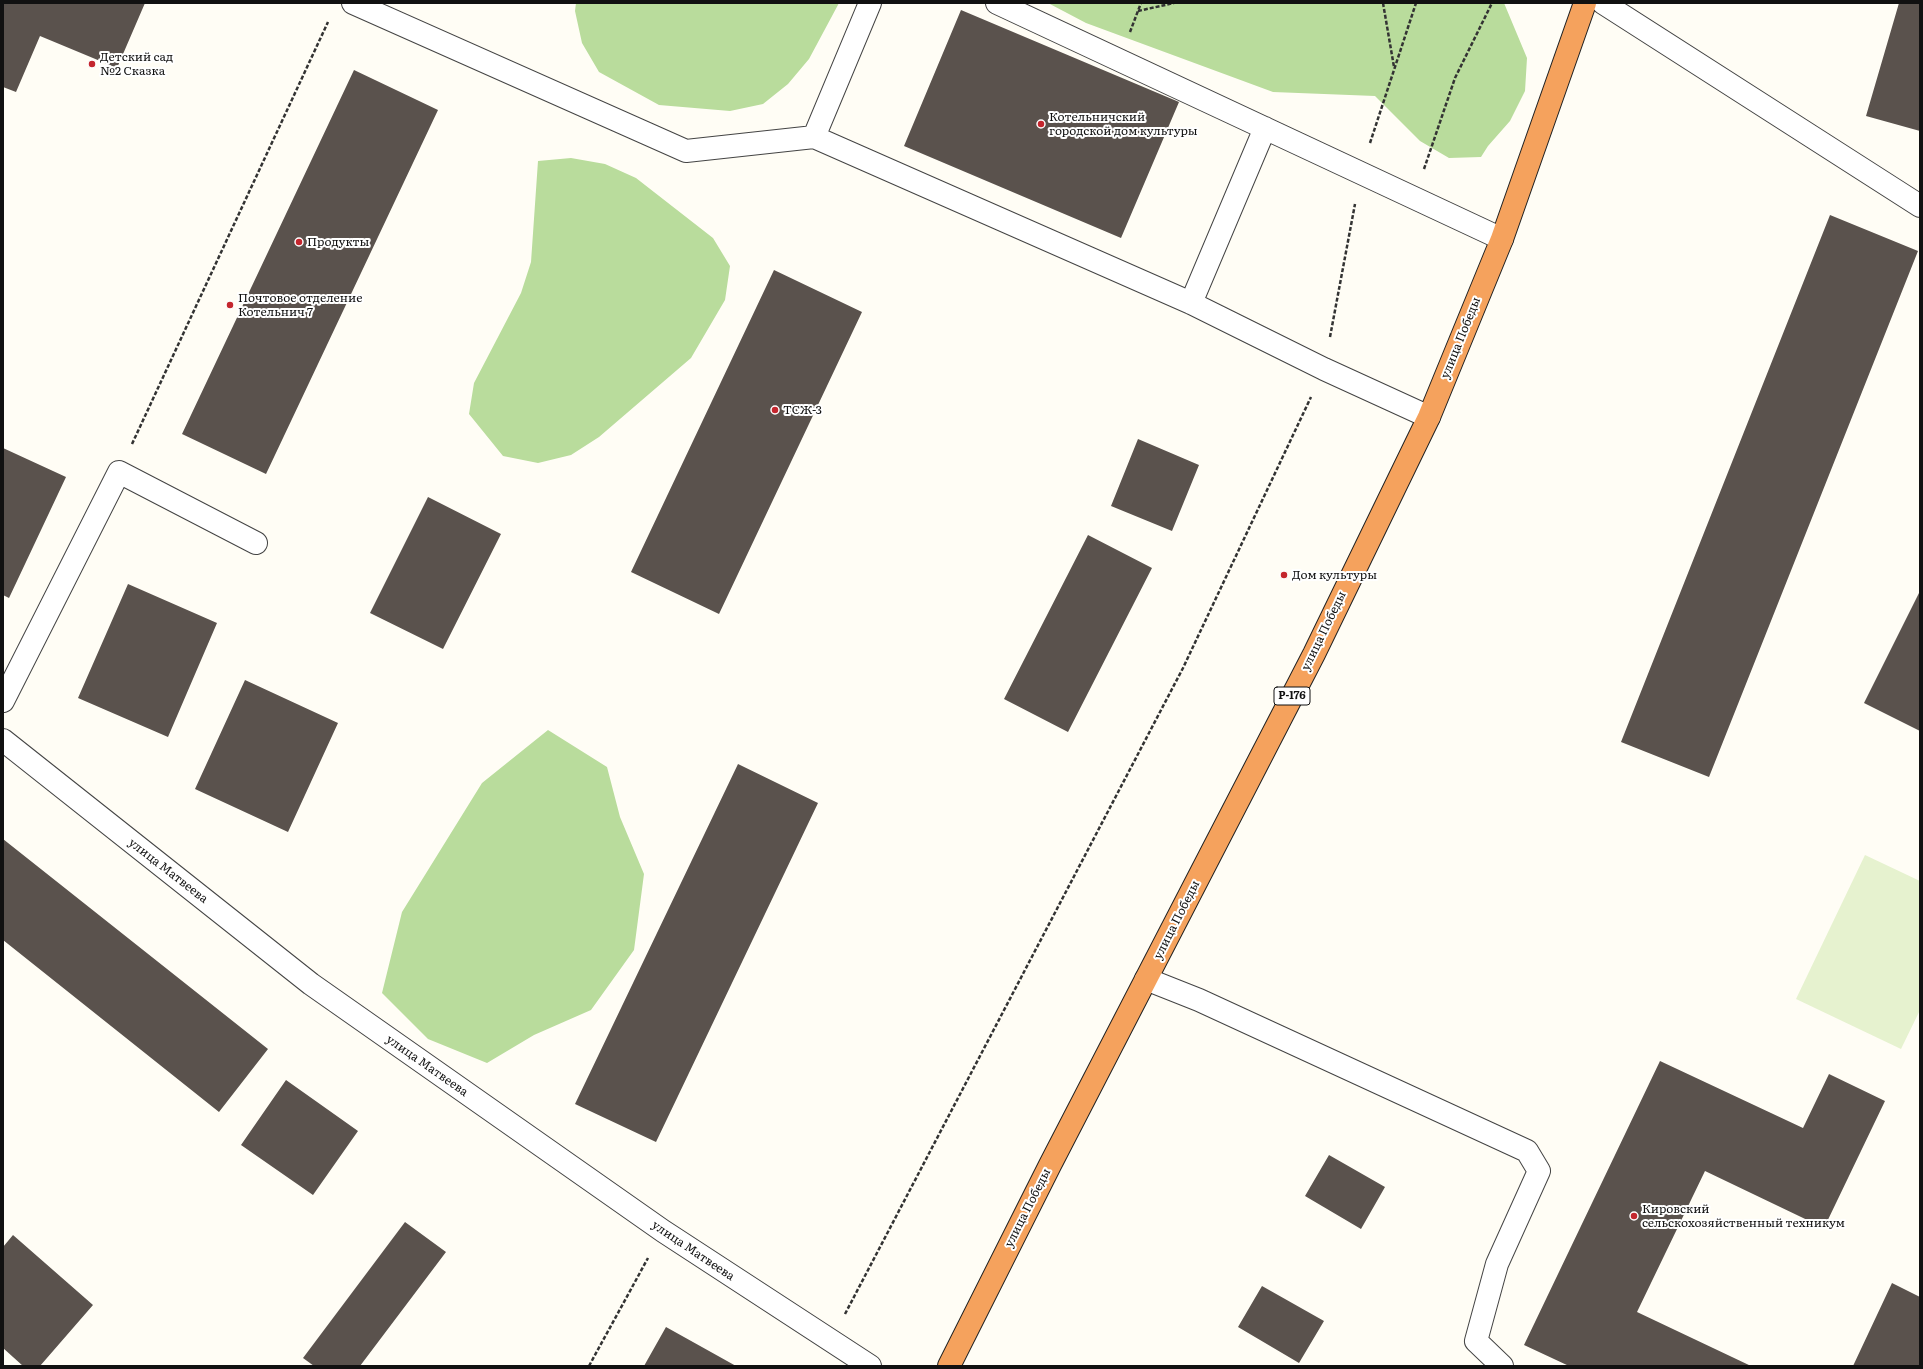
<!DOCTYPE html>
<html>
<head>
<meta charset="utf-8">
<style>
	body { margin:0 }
	#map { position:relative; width:1923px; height:1369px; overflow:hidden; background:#fffdf5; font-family:Literata,serif }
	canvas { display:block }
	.frame { position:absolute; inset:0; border:4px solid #111; pointer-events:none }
</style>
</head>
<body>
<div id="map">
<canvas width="1923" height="1369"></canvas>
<div class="frame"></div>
</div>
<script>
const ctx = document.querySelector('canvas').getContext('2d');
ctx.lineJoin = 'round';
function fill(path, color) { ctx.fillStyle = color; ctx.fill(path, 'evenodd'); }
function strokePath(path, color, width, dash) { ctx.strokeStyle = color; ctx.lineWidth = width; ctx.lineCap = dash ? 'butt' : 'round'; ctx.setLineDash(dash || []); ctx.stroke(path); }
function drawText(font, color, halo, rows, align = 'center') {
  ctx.font = font + ' Literata,serif'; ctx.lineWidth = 4; ctx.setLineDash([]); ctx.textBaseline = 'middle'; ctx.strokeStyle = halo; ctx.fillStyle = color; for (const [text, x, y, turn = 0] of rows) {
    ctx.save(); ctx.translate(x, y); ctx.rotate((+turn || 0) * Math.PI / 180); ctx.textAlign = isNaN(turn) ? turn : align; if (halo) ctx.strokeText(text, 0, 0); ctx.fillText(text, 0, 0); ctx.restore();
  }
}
fill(new Path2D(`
	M576,3h263l-30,56 -21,25 -25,20 -33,7 -71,-6 -60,-33 -17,-29 -7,-32z
	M1048,3h456l23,55 -2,33 -15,30 -22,25 -7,11 -32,1 -29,-17 -45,-45 -102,-4 -187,-69z
	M571,158l34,6 31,14 77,60 17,28 -5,34 -34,58 -92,79 -28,18 -33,8 -35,-7 -34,-42 5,-31 47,-90 10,-31 7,-101z
	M548,730l59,37 13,50 24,57 -10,76 -43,60 -57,25 -47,28 -59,-24 -46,-46 20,-81 80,-129z`), '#b9dc9c');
fill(new Path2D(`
	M1865,855l55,26v129l-19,39 -105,-50z`), '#e6f2cf');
fill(new Path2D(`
	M3,3h142l-28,65 -77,-32 -24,56 -13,-5z
	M1899,3h21v128l-54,-15z
	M961,10l218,92 -58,136 -217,-92z
	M354,70l84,40 -172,364 -84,-40z
	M1830,215l88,36 -209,526 -88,-35z
	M774,270l88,42 -143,302 -88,-42z
	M1138,439l61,26 -27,66 -61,-25z
	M3,448l63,29 -57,121 -6,-3z
	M428,497l73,37 -58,115 -73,-36z
	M1088,535l64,33 -84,164 -64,-33z
	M128,584l89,39 -49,114 -90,-39z
	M1920,591v140l-56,-28z
	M245,680l93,43 -50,109 -93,-43z
	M738,764l80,39 -162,339 -81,-38z
	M3,839l265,210 -49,63 -216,-172z
	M1660,1061l143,67 26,-54 56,27 -61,127 -119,-57 -68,141 114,54h-182l-45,-21z
	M286,1080l72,51 -45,64 -72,-50z
	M1329,1155l56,32 -24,42 -56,-33z
	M405,1222l41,30 -86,114h-46l-11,-8z
	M13,1235l80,70 -53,61h-17l-20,-18v-101z
	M1892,1283l28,14v69h-67z
	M1262,1286l62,35 -25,42 -61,-36z
	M666,1327l70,39h-92z`), '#5a524d');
const minor = new Path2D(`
	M353,3l333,148 128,-14 377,166 133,66 105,48
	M997,3l505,236
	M1603,3l317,203
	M814,137l56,-134
	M1191,303l74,-175
	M3,701l116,-229 137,71
	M3,740l308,244 352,247 207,135
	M1146,979l53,21 328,151 12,20 -42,93 -21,77 26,25`);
const highway = new Path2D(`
	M949,1366l101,-201 264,-511 115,-237 73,-178 83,-236`);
strokePath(minor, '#444', 24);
strokePath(highway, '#222', 24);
strokePath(new Path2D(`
	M1383,3l11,64
	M1138,11l36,-8
	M1130,32l11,-29
	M1370,143l46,-140
	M1424,169l31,-91 37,-75
	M1330,337l25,-133
	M132,444l196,-422
	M845,1314l338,-646 128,-271
	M589,1366l59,-108`), '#333', 2.5, [4, 2]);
strokePath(minor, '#fff', 22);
strokePath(highway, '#f5a25d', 22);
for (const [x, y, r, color] of [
	[92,64,4,"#c4262e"],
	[1041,124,4,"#c4262e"],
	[299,242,4,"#c4262e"],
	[230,305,4,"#c4262e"],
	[775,410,4,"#c4262e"],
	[1284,575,4,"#c4262e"],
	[1634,1216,4,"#c4262e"]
]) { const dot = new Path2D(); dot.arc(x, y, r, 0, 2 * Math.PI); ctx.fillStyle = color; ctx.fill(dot); strokePath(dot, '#fff', 1.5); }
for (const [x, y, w] of [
	[1292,696,36]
]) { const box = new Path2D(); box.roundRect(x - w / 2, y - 9, w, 18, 3); ctx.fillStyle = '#fff'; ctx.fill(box); strokePath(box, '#111', 1); }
drawText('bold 11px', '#111', null, [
	["Р-176",1292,696]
]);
drawText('12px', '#111', '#fff', [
	["Детский сад",100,57],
	["№2 Сказка",100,71],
	["Котельничский",1049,117],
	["городской дом культуры",1049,131],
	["Продукты",307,242],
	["Почтовое отделение",238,298],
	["Котельнич 7",238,312],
	["ТСЖ-3",783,410],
	["Дом культуры",1292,575],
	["Кировский",1642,1209],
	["сельскохозяйственный техникум",1642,1223]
], 'left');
drawText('12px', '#111', '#fff', [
	["улица Победы",1461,338,-68],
	["улица Победы",1324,631,-64],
	["улица Матвеева",168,871,38],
	["улица Победы",1177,920,-63],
	["улица Матвеева",427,1066,35],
	["улица Победы",1028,1208,-63],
	["улица Матвеева",693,1251,34]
]);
</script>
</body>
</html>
